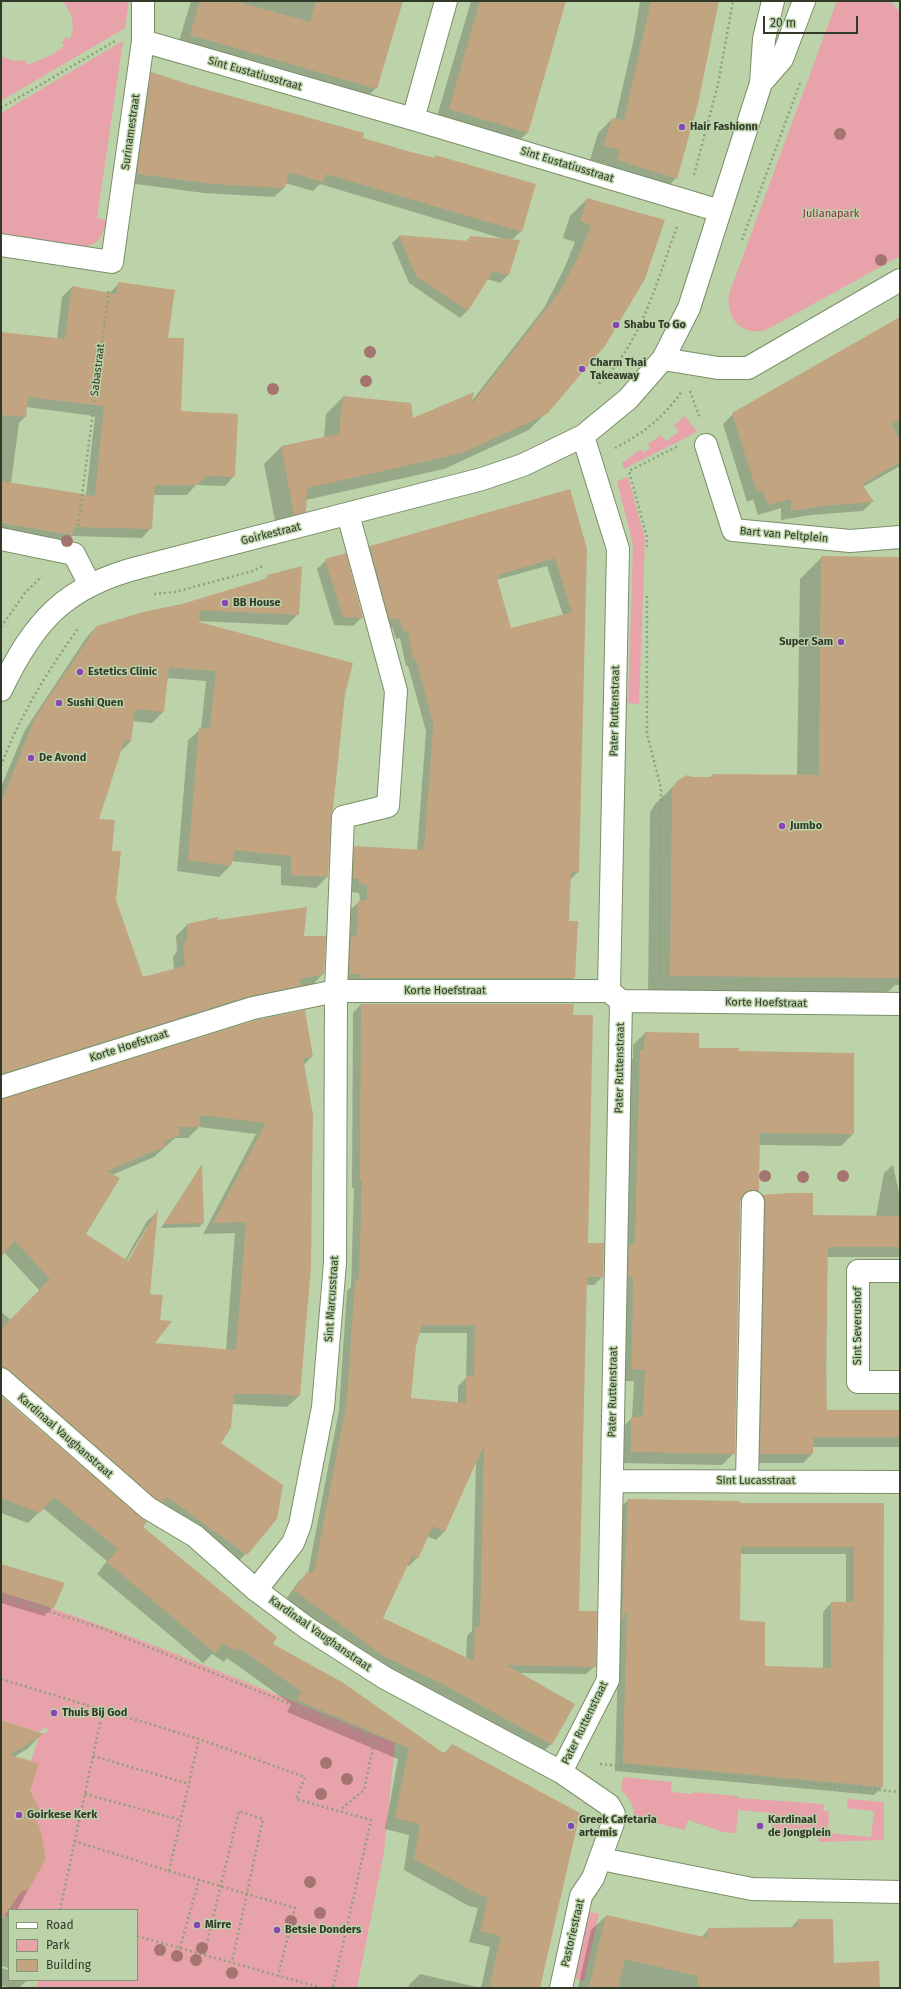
<!DOCTYPE html>
<html>
<head>
<meta charset="utf-8">
<style>
	body { margin:0 }
	#map { position:relative; width:901px; height:1989px; overflow:hidden; background:#bcd3aa; font-family:"Fira Sans",sans-serif }
	canvas { display:block }
	.frame { position:absolute; inset:0; border:2px solid #313a29; pointer-events:none }
	.legend { position:absolute; left:8px; top:1909px; width:130px; height:72px; box-sizing:border-box; background:#bcd3aa; border:1px solid #849676; margin:0; padding:5px 7px; list-style:none; font-size:12px; color:#313a29 }
	.legend li { display:flex; align-items:center; gap:8px; height:20px }
	.legend b { width:20px; border:1px solid #849676 }
	.scale { position:absolute; left:763px; top:16px; width:95px; height:18px; box-sizing:border-box; border:2px solid #313a29; border-top:0; padding-left:5px; font-size:12px; line-height:14px; white-space:nowrap; color:#313a29; -webkit-text-stroke:3px #bcd3aa; paint-order:stroke }
</style>
</head>
<body>
<div id="map">
<canvas width="901" height="1989"></canvas>
<div class="frame"></div>
<ul class="legend">
<li><b style="height:5px;background:#fff"></b>Road</li>
<li><b style="height:11px;background:#e8a2aa"></b>Park</li>
<li><b style="height:11px;background:#c3a480"></b>Building</li>
</ul>
<div class="scale">20 m</div>
</div>
<script>
const ctx = document.querySelector('canvas').getContext('2d');
ctx.lineJoin = 'round';
function fill(path, color) { ctx.fillStyle = color; ctx.fill(path, 'evenodd'); }
function strokePath(path, color, width, dash) { ctx.strokeStyle = color; ctx.lineWidth = width; ctx.lineCap = dash ? 'butt' : 'round'; ctx.setLineDash(dash || []); ctx.stroke(path); }
function drawText(font, color, halo, rows, align = 'center') {
  ctx.font = font + ' "Fira Sans",sans-serif'; ctx.lineWidth = 3; ctx.setLineDash([]); ctx.textBaseline = 'middle'; ctx.strokeStyle = halo; ctx.fillStyle = color; for (const [text, x, y, turn = 0] of rows) {
    ctx.save(); ctx.translate(x, y); ctx.rotate((+turn || 0) * Math.PI / 180); ctx.textAlign = isNaN(turn) ? turn : align; if (halo) ctx.strokeText(text, 0, 0); ctx.fillText(text, 0, 0); ctx.restore();
  }
}
fill(new Path2D(`
	M63,1h66l-4,27 -124,73v-44l15,4 10,-1 1,5 25,-10 12,-9 -2,-3 4,-6 4,2c6,-15 2,-25 -7,-38z
	M837,1h53l10,11v244l-134,74c-25,6 -40,-11 -37,-36z
	M123,41l-26,177 9,2c-2,15 -8,26 -24,27l-81,-13v-121z
	M685,416l12,16 -73,37 -2,-6 19,-14 3,4 6,-5 -2,-4 13,-9 5,6 13,-9 -5,-7z
	M628,477l17,62 -6,165 -11,-1 5,-158 -16,-64z
	M1,1592c135,41 264,99 394,151l-11,109 -27,136h-321l3,-8h98v-70h-128v7l-8,-3 6,-6 2,1 3,-3 -3,-2 28,-29v-52l-2,-4 5,-9 -14,-11 5,-38 8,-24 9,-6 -2,-4 -8,5 -37,-12z
	M623,1777l49,5 -1,10 22,2v-2l45,4v2l86,6v7h5l-1,22 43,4 3,-26 -27,-3 1,-9 36,3v38l-65,2 -1,-10 -10,1v3h-37l1,-23 -34,-3 -2,23 -13,-1 -35,-12 -3,10 -50,-12 -4,-16 -10,-13z
	M590,1912l9,2 -15,67 -10,-3z`), '#e8a2aa');
fill(new Path2D(`
	M191,1h210l-25,87 -14,14 -185,-54z
	M471,1h94l-37,131 -14,14 -79,-23z
	M640,1h77l-41,177 -13,14 -59,-18 3,-10 -17,-4 8,-27 14,-14 3,1 19,-82z
	M152,73l209,65 72,21 3,-3 85,75 -9,9h6l-10,35 -8,8 -13,-4 -19,31 -8,8 -51,-35 -17,-40 8,-7 66,6 4,-5 34,2 -184,-55 -7,7 -28,-8 -1,5 -10,9 -70,-4 -76,-10 14,-100z
	M587,199l77,21 -118,193 -17,17 -85,39 -138,31 -1,11 -17,17 -11,3 -13,-67 17,-17 43,-9 2,-24 17,-17 69,22 59,-17 73,-94 20,-39 11,-27 -12,-4 7,-22z
	M119,283l48,56 13,73 54,64 -9,10 -29,-1 -9,10h-34l-2,33 -9,10 -72,-2 -8,9 -61,-11v-201l56,6 5,-42 10,-10 37,7zM26,407l69,9 -9,80 -75,-13 8,-60 6,-6z
	M900,319v147l-37,21 9,15 -9,9 -52,4 -30,5v-12l-23,7 -5,-16 -6,3 -24,-78 10,-10z
	M570,490l8,382 -8,8 -3,42h10l-3,56 -8,8 -224,-5 1,-37 7,-6 1,-29 9,-8 -1,-8 -7,-1v-5l-6,-1 1,-31 8,-8 62,4 9,-120 -18,-65h-2l-6,-28 -4,1 -4,-12 -10,-1 -20,-72 8,-7zM547,566l16,49 -53,14 -14,-49z
	M822,557l78,1v427h-5l-14,14 -233,-2 2,-185 5,-8 23,-22 13,-4 106,-2 3,-197z
	M326,560l36,57 -9,9 -19,-1 -17,-56z
	M268,576l30,38 -11,11 -92,-4 149,72 -14,123 -3,61 -11,11 -35,-3v-19l-50,-5 -1,5 -11,11 -42,-6 11,-131 13,-11 5,-48 -39,-3 -4,34 -11,11 -20,-2 -2,21 -10,10 -22,68 12,32 5,48 28,78 31,-8 -1,-13 4,-6 -1,-15 11,-11 29,-4 87,16 20,37 -11,11 -16,3 -8,8 -287,85v-294l24,-57 61,-92 11,-12 85,-21 82,-25z
	M361,1004l211,12 15,228 15,33 -8,8h-8l-8,327 17,54 -9,8 -67,-1 32,71 -8,8 -168,-88 -89,-65 13,-18 9,-8 31,-163 8,-119 4,-4 3,-99h-2l1,-175zM419,1333h48l-1,45 -8,8v17l-48,-4 5,-54zM476,1461l-4,170 -5,5 -1,22 -84,-40 25,-53 2,1 8,-8 10,-22 9,4 9,-9z
	M645,1033l53,16 40,3 115,82 -12,12 -82,-1 -1,46 -12,11 -6,-1 -6,252 -12,12 -103,-2 1,-33 12,-12 2,-37h-14l8,-318 5,-5v-13z
	M312,1056l-9,10 -4,330 -12,11 -55,-3 -13,40 57,74 -41,48 -234,-183v-71l10,8 29,-29 -37,-40 -2,2v-153zM199,1127l57,7 -53,100 32,-1 -9,117 -73,-6 -4,-50 8,-82 -10,9 -22,39 -40,-25 27,-60 42,-18 21,-19h13zM147,1227v4l-21,35 -2,-1z
	M893,1165l7,33v59h-73l-1,154h74v36h-88v7l-9,9h-52l3,-258 9,-9 49,-2v22h64l8,-43z
	M201,1166l2,57 -4,4 -38,1z
	M1,1397l271,248 171,109 9,-9 86,243h-57l9,-41 -21,-5 9,-34 -9,-2 -65,-36 5,-35 -24,-6 13,-70 -111,-47 4,-8 -64,-46 -3,4 -12,-8 -9,9 -106,-89 10,-13 -64,-53 -15,15 -27,-10z
	M628,1500l111,4h144l-1,283 -8,8 -259,-24 4,-150 1,-113zM740,1554h106v49h-15l-8,9v57l-59,-2 -25,-46z
	M1,1565l52,42 -9,9 -43,-13z
	M1,1721l41,13 -15,15 -13,8 24,53 -6,6 13,43 -28,51h-8v58l-8,-2z
	M606,1916l95,22 8,-9 82,-1 7,-8 35,44 46,24h-301l13,-58z
	M1,1968l8,2v10h18l-8,8 -18,-2z
	M420,1974l61,14h-73l1,-3z`), '#0003');
fill(new Path2D(`
	M200,1h35l75,21 6,-21h87l-26,88 -187,-54z
	M480,1h86l-38,132 -79,-24z
	M651,1h68l-21,103 -21,75 -60,-19 3,-10 -17,-4 9,-28 12,3z
	M151,72l40,13 173,48 -1,5 48,14 24,6v-3l101,29 -14,48 -196,-58 -3,8 -34,-10 -4,16 -71,-4 -77,-10z
	M587,198l78,22 -20,59 -40,67 -58,68 -85,39 -155,35 -1,24 -12,3 -13,-69 58,-12 4,-38 68,7 2,15 61,-26 -3,13 90,-115 20,-39 10,-26 -11,-4z
	M399,235l70,6 1,-5 50,4 -11,35 -16,-4 -25,40 -52,-35z
	M118,282l57,8 -7,48h16l-3,73 57,3 -3,63 -28,-1 -10,9h-42l-3,44 -78,-2 -2,8 -71,-12v-42l94,15 9,-90 -76,-9 -2,20 -25,-2v-83l64,7 7,-53 45,8z
	M900,317v102l-9,5 9,17v21l-38,22 12,18 -52,4 -31,5v-12l-23,6 -5,-15 -6,2 -25,-79z
	M570,489l17,60 -8,323h-8l-2,49h9l-3,57h-214v-4h-12l2,-38h6l1,-35 9,-1v-15l-8,-1v-5h-6l1,-33 70,4 9,-120v-7l-17,-64h-3l-5,-28 -4,1 -4,-13h-11l-19,-73zM555,558l17,54 -61,16 -14,-50h2l-1,-3z
	M346,553l17,65 -20,-1 -18,-58z
	M821,556l79,1v421l-230,-2 2,-186 5,-9 10,-6 5,2h18l3,-3 106,1z
	M302,566l-3,49 -99,-5 -1,12 154,41 -8,31 -12,115 -2,7 -3,61 -37,-2v-19l-56,-6 -4,16 -43,-6 11,-132 11,1 6,-58 -47,-4 -5,45 -29,-3 -4,33 -6,-3 -26,80 16,1 -3,31h9l-5,49 27,77 42,-11 -2,-21 5,-6 -1,-15 31,-7 -1,3 90,-13 -3,29h22l-2,38 -25,5 1,7 -51,10 -248,78v-271l34,-85 62,-92 46,-14 39,-8 86,-26 -1,-3z
	M361,1004h213l-1,11h20l-5,228h16l-1,34h-16l-8,334h18l-1,56 -90,-2 69,39 -23,41 -111,-62 -58,-27 -89,-66 13,-18 7,1 33,-172 8,-119 4,-4 3,-98h-2zM422,1325h53l-1,51h-8v27l-55,-5 5,-52zM484,1445l-4,182h-5l-1,34 -91,-43 29,-62 6,3 15,-33 12,6z
	M305,1010l8,47 -10,1 10,56 -1,65 -1,88 -11,129 -28,-2h-38l-3,34 -10,15 62,42 -6,34 -30,36 -80,-58 -5,5 -7,-4 -146,-128 -8,-3v-38l49,-50 -35,-38 -14,16v-158l255,-79zM200,1115l66,8 -53,100 33,-1 -10,128 -81,-7 17,-22 -12,-1 3,-25 -13,-1 8,-85 -30,52 -42,-27 34,-56 -13,-7 59,-25 -2,-5 16,-6 -2,-8h22z
	M645,1032l54,1v15h40v3l115,2v81l-94,-1 -1,58 -6,-1 -6,1 -5,5 -2,6 -5,252 -104,-2v-35h12l2,-47 -13,-1 1,-92h-5l1,-33h6l5,-194 4,1z
	M202,1164l2,59 -40,1z
	M790,1193h23v22l87,1v31h-72l-2,118 1,45h73v27h-87v17h-53l6,-252 -3,-7z
	M1,1396l146,126 -4,5 134,110 -4,7 69,38 103,72 7,-10 128,69 -40,175h-51l12,-52 -21,-5 8,-34 -8,-2 -66,-36 6,-35 -25,-6 14,-70 -112,-48 5,-8 -63,-44 -4,3 -12,-8 -8,10 -108,-91 11,-13 -64,-52 -14,16 -39,-15z
	M628,1499l112,2v2h144l-1,284 -260,-24 4,-153 -5,10zM741,1547h113v55h-23v66l-66,-2v-44l-25,-2z
	M1,1564l64,19 -11,25 -53,-16z
	M1,1720l43,14 -35,21 30,8 -9,28 10,19 -9,3 9,14 6,32 -17,30 -8,3 -20,28z
	M606,1915l102,23v-10l90,-1v-8h35l1,44 45,-2 1,27h-181l-2,-12 -72,-17 -7,29h-29z`), '#c3a480');
const minor = new Path2D(`
	M143,41l270,78 307,92
	M761,83l21,-24 22,-58
	M413,119l33,-118
	M1,245l111,17 31,-221v-40
	M663,359l55,9h30l152,-88
	M583,436l35,113 -9,442
	M706,445l27,85 117,11 50,-4
	M1,539l73,15 16,31
	M1,690c33,-69 64,-104 140,-123l341,-88 41,-14 60,-29 45,-37 35,-40 26,-51 72,-225 3,-44 9,-38
	M1,1087l252,-79 83,-17h273l12,10 279,3
	M900,1271h-42v111h42
	M1,1379l147,129 47,28 61,54 51,38 78,50 176,94 48,33 5,9 -1,9 -20,55 -12,18 -20,92
	M612,1481l288,1
	M747,1481l6,-279
	M256,1590l37,-47 7,-18 23,-118 12,-144 1,-272 7,-174 45,-11 8,-115 -48,-177
	M561,1772l47,-92 13,-679
	M601,1859l151,30 148,3`);
strokePath(minor, '#7a8f68', 24);
strokePath(new Path2D(`
	M1,108l114,-67
	M694,175l24,-91 15,-83
	M742,240l58,-157
	M599,384c44,-43 57,-102 78,-157
	M690,391l10,28
	M615,448c29,-15 49,-31 67,-57
	M78,526l31,-237
	M647,547v-9l-18,-67 49,-25
	M154,594l21,-2 78,-21 10,-5
	M647,596v138l14,54 -1,187
	M1,627l24,-34 17,-17
	M1,766c16,-45 48,-98 77,-137
	M1,1596l100,32 274,110 -11,52 -24,20
	M1,1679l198,60 106,38 -9,22 75,21 -38,168
	M93,1756l96,28
	M600,1764l300,28
	M85,1794l96,26
	M74,1841l95,30 30,-132
	M169,1871l126,37 -17,68
	M60,1910l43,-201
	M137,1936l185,52
	M180,1948l19,-68
	M204,1955l35,-144 24,8 -31,143`), '#8da07f', 2.5, [2, 3]);
strokePath(minor, '#fff', 22);
ctx.fillStyle = '#a57470';
for (const [x, y] of [
	[840,134],
	[881,260],
	[370,352],
	[366,381],
	[273,389],
	[67,541],
	[765,1176],
	[843,1176],
	[803,1177],
	[326,1763],
	[347,1779],
	[321,1794],
	[310,1882],
	[320,1913],
	[291,1921],
	[202,1948],
	[160,1950],
	[177,1956],
	[196,1960],
	[232,1973]
]) { ctx.beginPath(); ctx.arc(x, y, 6, 0, 2 * Math.PI); ctx.fill(); }
for (const [x, y, r, color] of [
	[682,127,4,"#8c43b5"],
	[616,325,4,"#8c43b5"],
	[582,369,4,"#8c43b5"],
	[225,603,4,"#8c43b5"],
	[841,642,4,"#8c43b5"],
	[80,672,4,"#8c43b5"],
	[59,703,4,"#8c43b5"],
	[31,758,4,"#8c43b5"],
	[782,826,4,"#8c43b5"],
	[54,1713,4,"#8c43b5"],
	[19,1815,4,"#8c43b5"],
	[571,1826,4,"#8c43b5"],
	[760,1826,4,"#8c43b5"],
	[197,1925,4,"#8c43b5"],
	[277,1930,4,"#8c43b5"]
]) { const dot = new Path2D(); dot.arc(x, y, r, 0, 2 * Math.PI); ctx.fillStyle = color; ctx.fill(dot); strokePath(dot, '#bcd3aa', 1.5); }
drawText('11px', '#313a29', '#bcd3aa', [
	["Sint Eustatiusstraat",255,74,16],
	["Surinamestraat",131,132,-82],
	["Sint Eustatiusstraat",567,165,17],
	["Sabastraat",98,370,-83],
	["Goirkestraat",271,534,-14],
	["Bart van Peltplein",784,535,5],
	["Pater Ruttenstraat",615,711,-89],
	["Korte Hoefstraat",445,991],
	["Korte Hoefstraat",766,1003,1],
	["Korte Hoefstraat",129,1046,-18],
	["Pater Ruttenstraat",620,1068,-89],
	["Sint Marcusstraat",332,1299,-86],
	["Sint Severushof",858,1326,-90],
	["Pater Ruttenstraat",613,1392,-89],
	["Kardinaal Vaughanstraat",65,1436,41],
	["Sint Lucasstraat",756,1481],
	["Kardinaal Vaughanstraat",320,1634,35],
	["Pater Ruttenstraat",585,1723,-64],
	["Pastoriestraat",573,1933,-77]
]);
drawText('bold 11px', '#313a29', '#bcd3aa', [
	["Hair Fashionn",690,127],
	["Shabu To Go",624,325],
	["Charm Thai",590,363],
	["Takeaway",590,376],
	["BB House",233,603],
	["Super Sam",833,642,"right"],
	["Estetics Clinic",88,672],
	["Sushi Quen",67,703],
	["De Avond",39,758],
	["Jumbo",790,826],
	["Thuis Bij God",62,1713],
	["Goirkese Kerk",27,1815],
	["Greek Cafetaria",579,1820],
	["artemis",579,1833],
	["Kardinaal",768,1820],
	["de Jongplein",768,1833],
	["Mirre",205,1925],
	["Betsie Donders",285,1930]
], 'left');
drawText('11px', '#922741', '#bcd3aa', [
	["Julianapark",831,214]
]);
</script>
</body>
</html>
